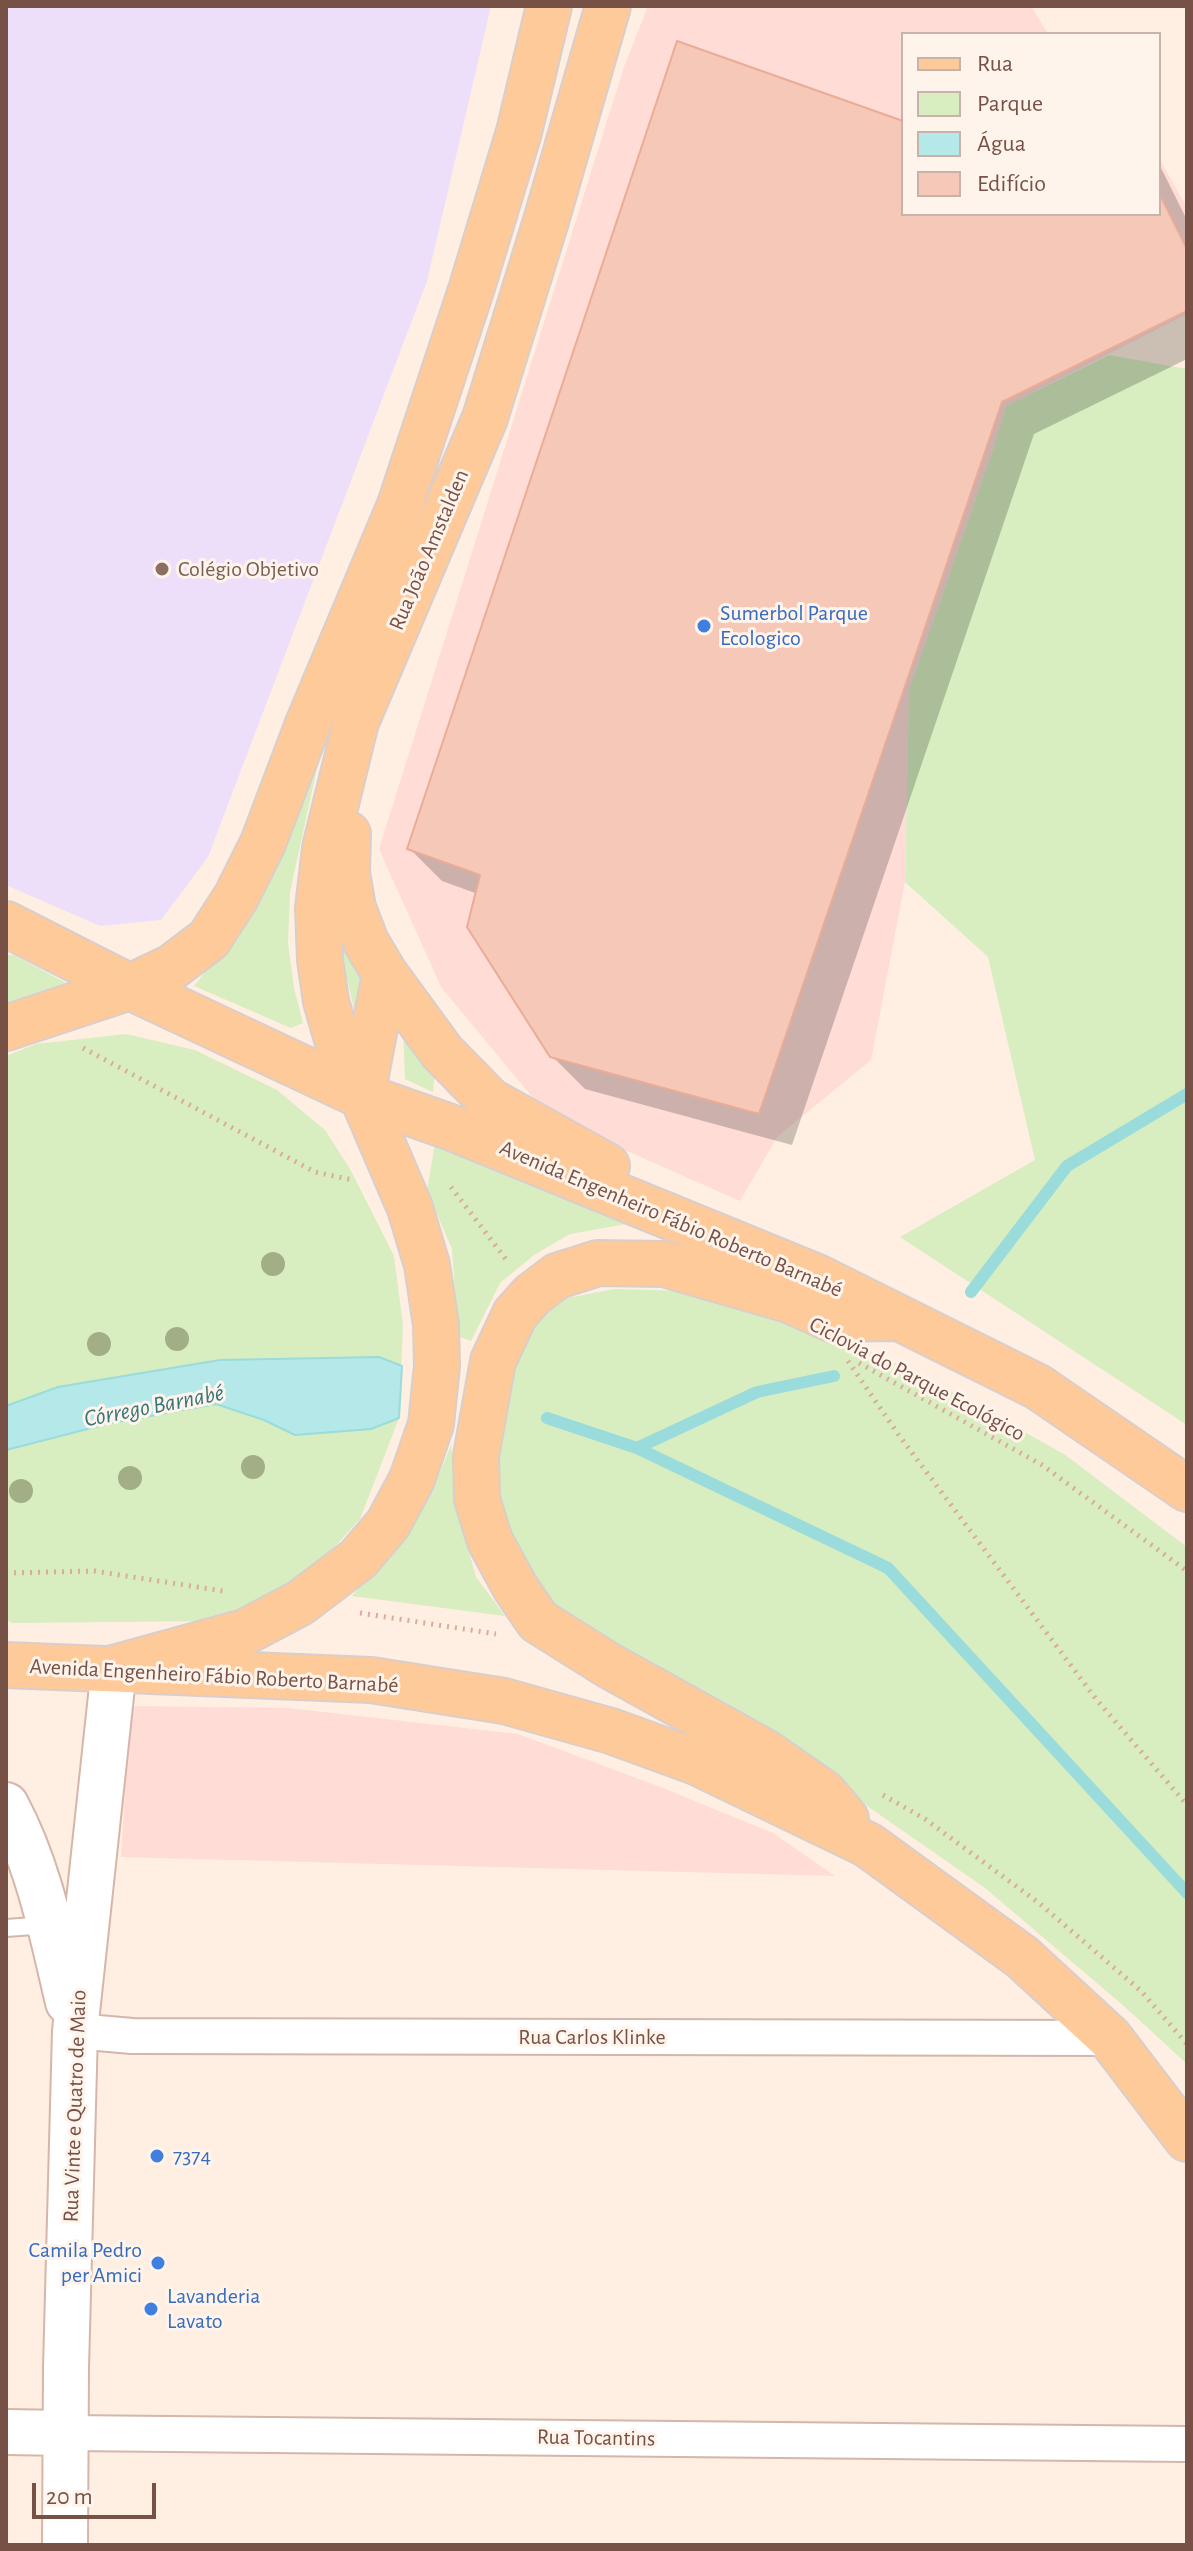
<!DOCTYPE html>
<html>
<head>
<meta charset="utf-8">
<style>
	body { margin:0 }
	#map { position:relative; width:1193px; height:2551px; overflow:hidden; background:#feefe2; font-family:"Alegreya Sans",sans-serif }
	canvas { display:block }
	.frame { position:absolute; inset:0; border:8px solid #785146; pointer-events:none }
	.legend { position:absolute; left:901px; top:32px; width:260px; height:184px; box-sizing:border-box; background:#fff4eb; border:2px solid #c9b3a9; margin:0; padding:10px 14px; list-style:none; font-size:24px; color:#785146 }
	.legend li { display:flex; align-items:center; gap:16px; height:40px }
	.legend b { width:40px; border:2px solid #c9b3a9 }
	.scale { position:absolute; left:32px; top:2483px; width:124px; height:36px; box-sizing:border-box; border:4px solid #785146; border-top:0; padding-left:10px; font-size:24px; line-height:28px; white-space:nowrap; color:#785146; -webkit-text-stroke:6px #fff4eb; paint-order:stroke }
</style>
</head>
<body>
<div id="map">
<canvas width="1193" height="2551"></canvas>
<div class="frame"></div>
<ul class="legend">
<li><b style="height:10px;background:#ffca99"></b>Rua</li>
<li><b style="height:22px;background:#d8edc0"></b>Parque</li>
<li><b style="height:22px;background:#b5e9e9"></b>Água</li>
<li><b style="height:22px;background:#f6c8b8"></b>Edifício</li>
</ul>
<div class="scale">20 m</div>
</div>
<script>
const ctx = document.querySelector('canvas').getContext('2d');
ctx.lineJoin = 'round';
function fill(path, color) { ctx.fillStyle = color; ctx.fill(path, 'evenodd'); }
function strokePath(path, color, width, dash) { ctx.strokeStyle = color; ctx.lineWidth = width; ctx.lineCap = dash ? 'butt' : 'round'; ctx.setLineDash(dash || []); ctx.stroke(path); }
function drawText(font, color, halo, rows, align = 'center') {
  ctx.font = font + ' "Alegreya Sans",sans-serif'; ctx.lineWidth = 6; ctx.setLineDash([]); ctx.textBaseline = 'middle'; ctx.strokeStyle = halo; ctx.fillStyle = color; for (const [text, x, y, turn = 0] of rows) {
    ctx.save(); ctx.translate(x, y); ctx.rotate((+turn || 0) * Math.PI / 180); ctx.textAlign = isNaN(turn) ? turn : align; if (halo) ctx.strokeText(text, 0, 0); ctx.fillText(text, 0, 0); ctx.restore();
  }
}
fill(new Path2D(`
	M648,6h383l17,28h-145v87l-226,-80 -269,808 72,26 -13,52 83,130 209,57 243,-712 185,-91v3l-181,92 -11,38 -86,246 -4,192 -34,178 -94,77 -37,64 -192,-85 -107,-129 -62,-138 245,-782z
	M1159,158l28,50v41l-28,-56z
	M130,1706l158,2 230,26 140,52 115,47 62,43 -714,-19z`), '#ffdcd6');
fill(new Path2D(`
	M6,6h485l-64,275 -219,576 -47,63 -61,6 -94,-41z`), '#eddffa');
fill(new Path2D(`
	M1109,355l78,14v1056l-287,-188 135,-77 -47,-203 -83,-75 4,-192 86,-246 11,-38z
	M319,759l-29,133 -2,51 6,45 9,35 -12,5 -97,-42 42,-53z
	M339,919l28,56 -7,59 -14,-60z
	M6,955h8l52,28 -60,20z
	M403,1028l32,41 -2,23 -28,-13z
	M126,1034l69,16 82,40 48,40 25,39 44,87 9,69 -4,93 -39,101 -53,58 -96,44 -199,2 -6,-3v-564l30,-12z
	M435,1143l191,81 -56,10 -36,21 -34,28 -29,58 -13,-5 -6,-87 -25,-58z
	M615,1289l107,3 123,46 104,52 115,64 123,93v517l-62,-57 -140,-119 -151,-105 -217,-129 -83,-65 -26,-47 -15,-70 13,-87 16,-38 20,-30 25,-19z
	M451,1445l8,71 17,61 29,39 -153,-20 34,-40 45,-62z`), '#d8edc0');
const water = new Path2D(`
	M379,1357l23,9 -3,52 -28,11 -76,6 -31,-15 -48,-16 -109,20 -101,26v-44l52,-19 162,-27z`);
fill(water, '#b5e9e9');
strokePath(water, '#9adbdc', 2);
fill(new Path2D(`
	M903,123v91h256v-50l28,56v139l-153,75 -242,711 -207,-56 -33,-33 -74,-162 -36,-13 -32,-32z`), '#0003');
strokePath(new Path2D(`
	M971,1292l96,-126 120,-72
	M547,1418l90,30 251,120 299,325
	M637,1448l120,-56 77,-16`), '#9adbdc', 12);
const building = new Path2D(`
	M677,41l226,80v93h256v-21l28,56v62l-185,91 -243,712 -209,-57 -83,-130 13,-52 -73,-26z`);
fill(building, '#f6c8b8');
strokePath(building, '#eaab97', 2);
const lane = new Path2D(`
	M6,1928l42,-3`);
const street = new Path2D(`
	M75,2031l57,5 978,2
	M67,2433l1120,11`);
const secondary = new Path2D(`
	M6,1805c33,61 46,129 62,197
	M6,2432l61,1
	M65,2545l1,-177 9,-337 39,-363`);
const primary = new Path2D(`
	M348,834l-1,39 6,35 13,34 19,32 57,78 48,49 117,65
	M6,924l124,63 232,109 88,31 367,150 221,110 149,102
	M6,1028l124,-41 42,-20 37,-28 27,-42 27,-54 45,-119 92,-219 72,-218 47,-155 30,-126
	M362,1096l23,-122
	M6,1665l365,15 133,21 107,30 85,31 172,83 154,112 88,81 77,101
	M114,1668l131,-36 55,-29 58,-44 30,-35 24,-45 19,-55 6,-58 -1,-41 -9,-60 -17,-57 -48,-112 -22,-46 -14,-49 -6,-41 -2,-52 7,-60 31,-126 129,-304 61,-197 62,-215
	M846,1819l-22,-26 -59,-41 -157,-87 -70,-44 -23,-34 -25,-46 -13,-42 -1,-43 17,-95 22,-47 17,-19 25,-19 41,-13 66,1 125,36 42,19 64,-1`);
strokePath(lane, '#d2b7aa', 20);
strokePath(street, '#d2b7aa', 38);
strokePath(secondary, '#d6b6a8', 48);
strokePath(primary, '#d9cecb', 48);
strokePath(new Path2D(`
	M83,1048l232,124 38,8
	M451,1187l57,75
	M848,1361l50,73 198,265 91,106
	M859,1363l183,102 145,106
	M6,1573l88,-2 129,20
	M360,1613l136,21
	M883,1795l42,24 114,84 102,88 46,53`), '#dbab9b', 5, [2, 6]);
strokePath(lane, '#fff', 16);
strokePath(street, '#fff', 34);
strokePath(secondary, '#fff', 44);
strokePath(primary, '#ffca99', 44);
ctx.fillStyle = '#a2af86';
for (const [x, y] of [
	[273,1264],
	[177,1339],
	[99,1344],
	[253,1467],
	[130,1478],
	[21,1491]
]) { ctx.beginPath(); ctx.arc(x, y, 12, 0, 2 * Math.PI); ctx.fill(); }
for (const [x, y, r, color] of [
	[162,569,8,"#8d6e63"],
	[704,626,8,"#3f7fe0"],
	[157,2156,8,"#3f7fe0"],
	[158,2263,8,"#3f7fe0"],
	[151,2309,8,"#3f7fe0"]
]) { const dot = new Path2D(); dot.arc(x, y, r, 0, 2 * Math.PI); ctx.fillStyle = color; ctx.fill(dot); strokePath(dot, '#fff4eb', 3); }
drawText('22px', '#785146', '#fff4eb', [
	["Rua João Amstalden",429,550,-67],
	["Avenida Engenheiro Fábio Roberto Barnabé",671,1219,23],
	["Ciclovia do Parque Ecológico",917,1379,28],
	["Avenida Engenheiro Fábio Roberto Barnabé",214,1676,3],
	["Rua Carlos Klinke",592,2037],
	["Rua Vinte e Quatro de Maio",75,2106,-88],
	["Rua Tocantins",596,2438,1]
]);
drawText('22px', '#785e54', '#fff4eb', [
	["Colégio Objetivo",178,569]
], 'left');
drawText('22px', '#366cbe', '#fff4eb', [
	["Sumerbol Parque",720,613],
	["Ecologico",720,638],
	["7374",173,2156],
	["Camila Pedro",142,2250,"right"],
	["per Amici",142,2275,"right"],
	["Lavanderia",167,2296],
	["Lavato",167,2321]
], 'left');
drawText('italic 24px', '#367678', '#fff4eb', [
	["Córrego Barnabé",154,1406,-11]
]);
</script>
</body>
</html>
